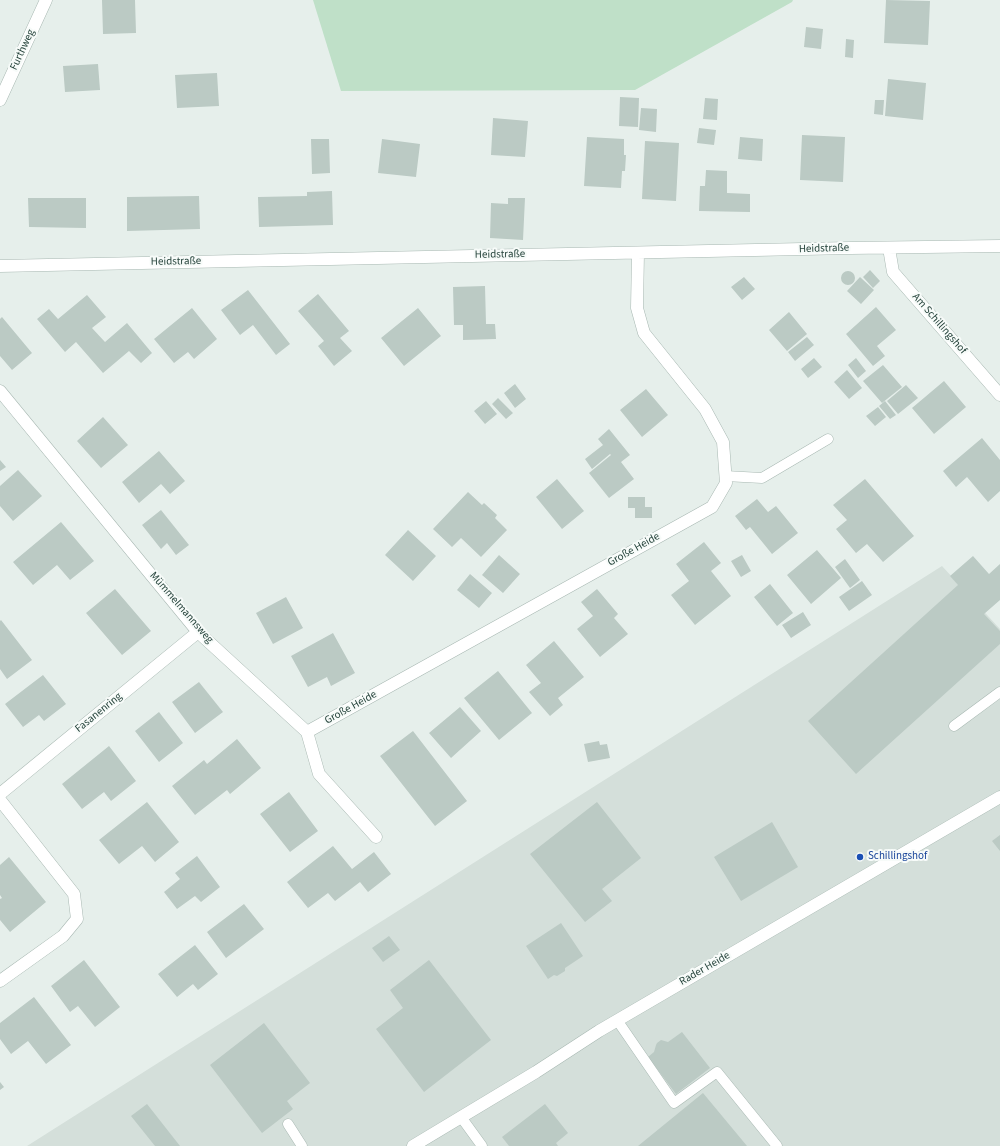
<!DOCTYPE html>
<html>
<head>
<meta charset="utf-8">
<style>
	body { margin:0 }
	canvas { display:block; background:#e6efeb }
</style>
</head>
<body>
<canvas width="1000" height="1146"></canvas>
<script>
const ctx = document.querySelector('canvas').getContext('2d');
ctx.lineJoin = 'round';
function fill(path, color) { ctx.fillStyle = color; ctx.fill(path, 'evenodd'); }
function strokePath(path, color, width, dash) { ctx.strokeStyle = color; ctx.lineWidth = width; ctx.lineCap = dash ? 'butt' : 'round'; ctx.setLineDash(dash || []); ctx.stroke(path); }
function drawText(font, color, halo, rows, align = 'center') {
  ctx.font = font + ' "Source Sans 3",sans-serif'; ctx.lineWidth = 4; ctx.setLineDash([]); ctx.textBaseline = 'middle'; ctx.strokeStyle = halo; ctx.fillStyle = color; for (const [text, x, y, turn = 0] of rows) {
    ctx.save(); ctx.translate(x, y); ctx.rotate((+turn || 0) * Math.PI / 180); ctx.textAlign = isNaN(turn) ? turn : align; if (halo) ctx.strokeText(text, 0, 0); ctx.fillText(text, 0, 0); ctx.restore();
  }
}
fill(new Path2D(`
	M942,566l58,63v517h-973z`), '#d4dfda');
fill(new Path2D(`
	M313,0h480l-1,2 -157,88 -294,1z`), '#bfe0c8');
fill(new Path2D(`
	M102,0h33l1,33 -33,1z
	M886,0l44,1 -2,44 -44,-2z
	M806,27l17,2 -2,20 -17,-2z
	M846,39l8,1 -1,18 -8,-1z
	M98,64l2,26 -35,2 -2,-26z
	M217,73l2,33 -42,2 -2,-33z
	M888,79l38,4 -3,37 -38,-4z
	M620,97l19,1 -1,29 -19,-1z
	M705,98l13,1 -1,21 -14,-1z
	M875,100h9l-1,15 -9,-1z
	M641,108l16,1 -1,23 -17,-2z
	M493,118l35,3 -3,36 -34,-2z
	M699,128l17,2 -2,15 -17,-2z
	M802,135l43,2 -2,45 -43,-2z
	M587,137l37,2v16h2l-1,16h-3l-1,17 -37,-2z
	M740,137l23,2 -1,22 -24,-2z
	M311,139h18l1,34 -18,1z
	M382,139l38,5 -4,33 -38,-4z
	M645,141l34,2 -3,58 -34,-2z
	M706,170l21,1v22l23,1v18l-51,-1 1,-25h5z
	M332,191l1,34 -74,2 -1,-30 49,-1v-4z
	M199,196l1,33 -73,2v-34z
	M28,198h58v30l-57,-1z
	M508,198h17l-2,42 -33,-2 1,-35 17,1z
	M870,270l10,11 -7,7 -10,-11z
	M841 278a7 7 0 1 1 14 0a7 7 0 1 1-14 0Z
	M744,277l11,12 -13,11 -11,-13z
	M860,277l14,13 -13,14 -14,-13z
	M485,286l1,38h9l1,15 -33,1v-15h-9l-1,-38z
	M248,290l42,54 -14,11 -23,-30 -13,10 -19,-25z
	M318,294l31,37 -9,7 12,13 -18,15 -16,-20 6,-5 -26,-30z
	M87,295l19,22 -14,11 13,14 22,-19 25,30 -11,10 -12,-12 -26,22 -27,-31 -11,10 -28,-33 12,-10 9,10z
	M876,307l20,23 -19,16 8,10 -12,10 -27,-32z
	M192,308l25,31 -23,20 -6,-7 -14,11 -20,-24z
	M418,308l23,28 -37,30 -23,-28z
	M789,312l18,22 -20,17 -18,-21z
	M2,317l30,36 -20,17 -12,-14v-37z
	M807,337l7,8 -19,16 -7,-9z
	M814,358l8,9 -14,11 -7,-9z
	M856,358l10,13 -8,7 -10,-13z
	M883,365l19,22 -20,16 -19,-22z
	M847,370l15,18 -13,11 -15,-17z
	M944,381l22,26 -32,27 -22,-26z
	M515,384l11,15 -11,9 -11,-15z
	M906,385l12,13 -20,16 -11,-13z
	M646,389l22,26 -26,22 -22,-27z
	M498,398l15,15 -7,6 -14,-15z
	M486,401l11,13 -12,10 -11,-13z
	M885,401l11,14 -6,4 -11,-13z
	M878,407l8,10 -11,9 -9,-10z
	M103,417l25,28 -27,23 -24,-27z
	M609,429l21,26 -9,7 13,17 -25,19 -20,-25 22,-18 -1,-1 -18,15 -7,-10 18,-14 -5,-6z
	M982,438l18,22v31l-12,11 -21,-25 -11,10 -13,-16z
	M159,451l26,30 -15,13 -9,-10 -22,19 -17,-21z
	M0,460l6,7 -6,4z
	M18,470l24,26 -29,25 -13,-15v-20z
	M557,479l27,32 -22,18 -26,-32z
	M865,479l49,57 -31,26 -16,-18 -11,9 -20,-24 11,-9 -14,-15z
	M468,492l14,13 2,-2 13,12 -2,3 12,12 -26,27 -20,-19 -9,9 -19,-18z
	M628,497h17v10h7v11h-17v-10h-7z
	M757,499l11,13 8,-6 22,27 -26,21 -22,-27 -4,3 -11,-14z
	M161,510l28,35 -13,10 -9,-12 -6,6 -19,-24z
	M61,522l33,39 -24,19 -13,-15 -24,20 -20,-23z
	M408,530l28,26 -23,25 -28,-26z
	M704,542l17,21 -10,8 20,25 -36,29 -24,-30 18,-14 -13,-17z
	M817,550l24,28 -30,26 -24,-29z
	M499,555l21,19 -17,19 -21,-18z
	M742,555l9,16 -10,6 -10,-16z
	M973,556l16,18 11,-10v36l-16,14 16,17v13l-144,130 -48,-53 150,-136 -8,-9z
	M845,559l15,21 -10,8 -15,-21z
	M470,574l22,19 -13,15 -22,-18z
	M862,581l10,14 -23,16 -10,-14z
	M770,584l23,29 -16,13 -23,-29z
	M115,589l36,42 -29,24 -36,-42z
	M597,589l21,25 -4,4 14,16 -28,23 -23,-28 16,-13 -12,-14z
	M286,597l17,31 -30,16 -17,-31z
	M803,612l8,13 -20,13 -9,-13z
	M1,620l31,40 -25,19 -7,-10v-48z
	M333,633l22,40 -24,13 -4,-9 -19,10 -17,-31z
	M554,641l30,36 -26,21 5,7 -13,11 -21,-24 12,-9 -15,-18z
	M498,671l34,42 -33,27 -35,-42z
	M43,675l23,29 -22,17 -5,-6 -16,12 -18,-23z
	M199,682l24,30 -28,21 -23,-31z
	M460,707l21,24 -30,27 -22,-25z
	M159,712l24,31 -24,19 -24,-31z
	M413,731l54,70 -32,25 -55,-70z
	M237,739l24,29 -31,26 -3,-4 -32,25 -23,-29 32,-26 3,4z
	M599,741l1,4 7,-1 3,14 -22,4 -4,-18z
	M109,746l27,35 -25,20 -7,-9 -22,17 -20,-25z
	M289,792l29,39 -28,21 -30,-38z
	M147,802l32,40 -24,20 -13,-16 -23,18 -20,-24z
	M597,802l44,56 -39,31 10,12 -27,21 -55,-68z
	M772,822l26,45 -57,34 -27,-44z
	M1000,835v16l-8,-10z
	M333,846l19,23 22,-17 17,22 -23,18 -8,-10 -25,19 -7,-8 -20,15 -21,-26z
	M197,856l23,31 -19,15 -6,-6 -18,13 -13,-17 16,-13 -5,-6z
	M9,857l37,45 -36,30 -10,-12v-21l2,-1 -2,-3v-30z
	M244,904l20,25 -38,29 -19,-26z
	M561,923l22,33 -18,12v3l-8,5 -3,-1 -6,4 -22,-33z
	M389,936l11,14 -17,12 -11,-14z
	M195,945l23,29 -20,16 -5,-6 -16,13 -19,-23z
	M84,960l36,47 -25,20 -17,-21 -8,6 -19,-26z
	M429,960l62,80 -67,52 -48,-63 27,-21 -13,-18z
	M34,997l37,48 -25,19 -18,-23 -17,13 -11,-15v-16z
	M264,1023l46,60 -23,18 6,8 -31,24 -52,-68z
	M682,1032l28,36 -34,26 -28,-37 6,-5 2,-7 1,-2 4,-3 7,2z
	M0,1082l4,5 -4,3z
	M703,1093l44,53h-109z
	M147,1104l33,42h-25l-24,-30z
	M545,1104l23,29 -12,10 2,3h-49l-7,-9z`), '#bbcac4');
const service = new Path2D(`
	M725,476l37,2 66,-39
	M954,726l46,-34
	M617,1020l57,83 43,-31 60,74
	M461,1117l21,29
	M288,1124l14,22`);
const minor = new Path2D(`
	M0,100l46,-100
	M889,248l4,24 107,123
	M0,266l850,-18 150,-2
	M0,391l198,241 109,100 12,42 57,63
	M307,732l405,-225 14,-24 -3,-41 -18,-33 -61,-76 -7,-25 1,-55
	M0,794l198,-162
	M0,800l74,94 3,25 -14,17 -63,45
	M413,1146l123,-74 63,-41 401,-234`);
strokePath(service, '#a8b8b2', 11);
strokePath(minor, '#a8b8b2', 13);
strokePath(service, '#fff', 10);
strokePath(minor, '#fff', 12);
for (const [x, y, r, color] of [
	[860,857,4,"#1a4fb4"]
]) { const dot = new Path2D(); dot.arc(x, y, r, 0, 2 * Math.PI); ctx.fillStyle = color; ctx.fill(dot); strokePath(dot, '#f7fbf9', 1.5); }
drawText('11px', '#24423a', '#f7fbf9', [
	["Furthweg",23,50,-65],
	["Heidstraße",824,249,-2],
	["Heidstraße",500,255,-1],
	["Heidstraße",176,262,-1],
	["Am Schillingshof",939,324,49],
	["Große Heide",634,550,-29],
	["Mümmelmannsweg",181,608,49],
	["Große Heide",351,708,-29],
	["Fasanenring",99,713,-39],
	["Rader Heide",705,969,-30]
]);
drawText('11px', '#164399', '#f7fbf9', [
	["Schillingshof",868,857]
], 'left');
</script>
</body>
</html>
